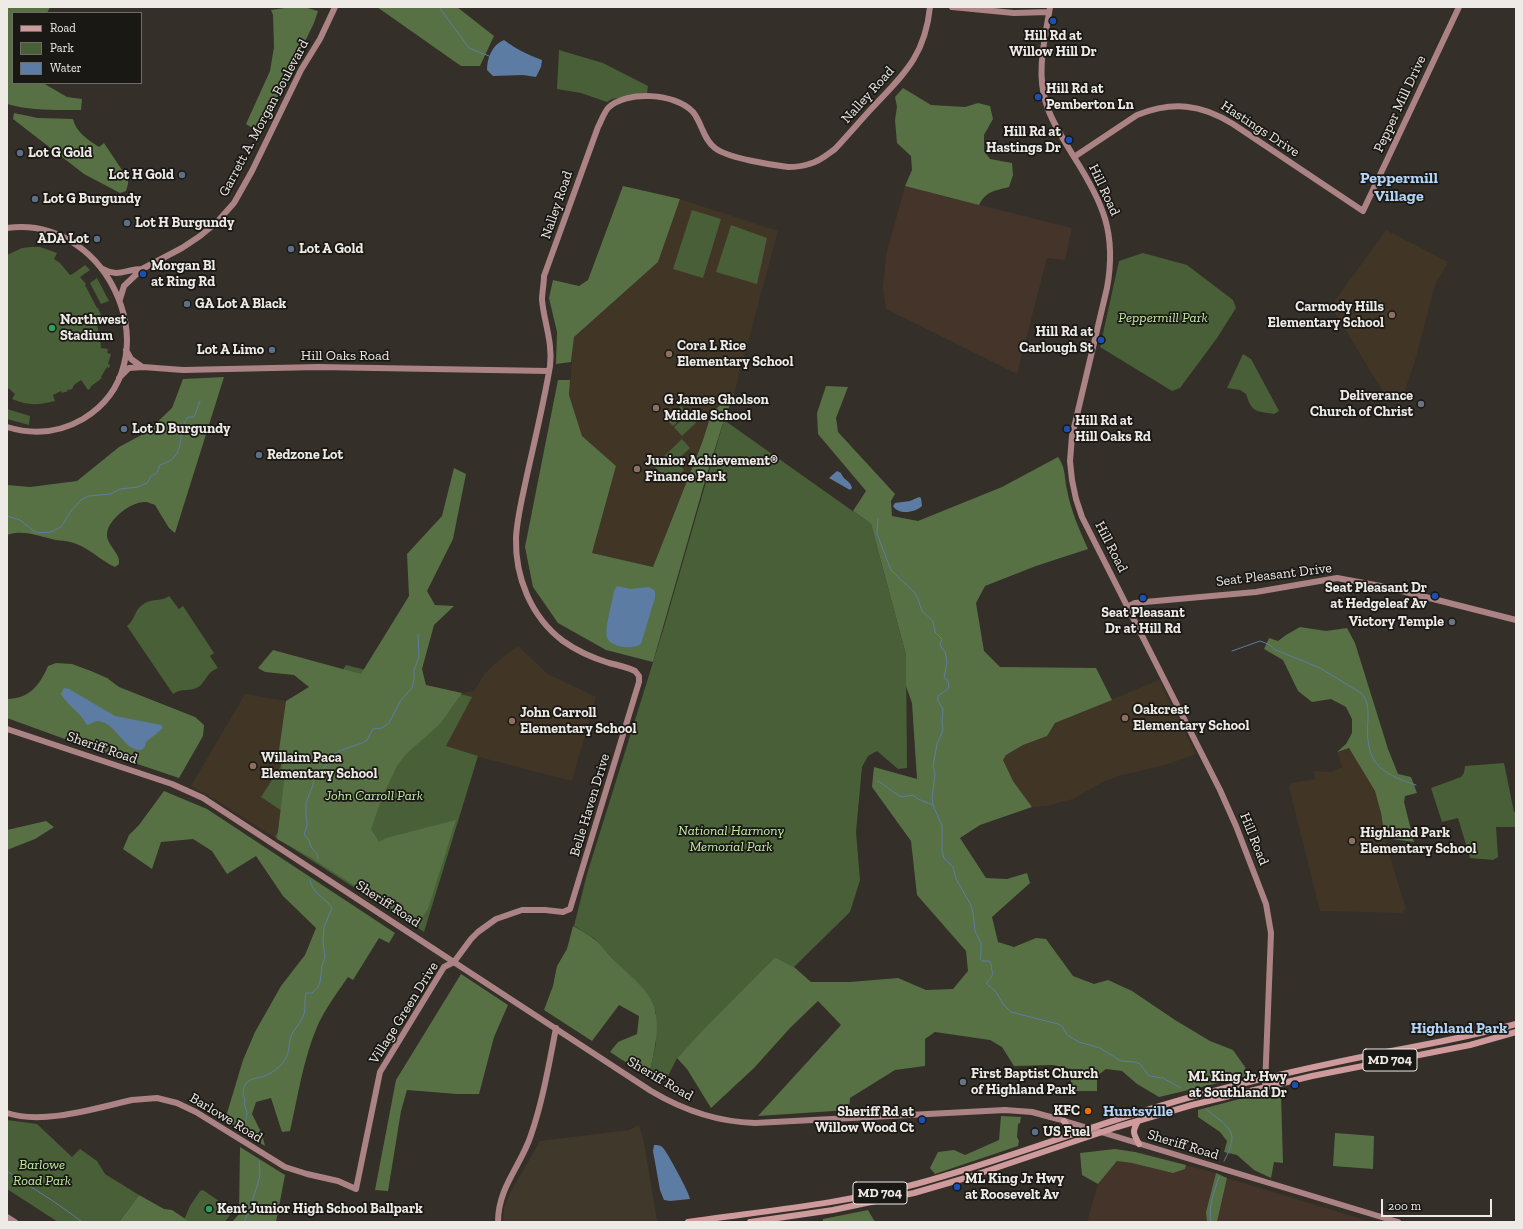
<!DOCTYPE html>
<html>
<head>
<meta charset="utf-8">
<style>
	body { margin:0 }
	#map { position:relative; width:1523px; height:1229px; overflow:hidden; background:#342f28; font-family:"Zilla Slab",serif }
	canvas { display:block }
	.frame { position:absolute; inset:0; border:8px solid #eeebe7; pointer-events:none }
	.legend { position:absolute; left:12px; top:12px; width:130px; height:72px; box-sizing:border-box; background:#1a1814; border:1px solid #6f6c68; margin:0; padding:5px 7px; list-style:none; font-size:12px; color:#eeebe7 }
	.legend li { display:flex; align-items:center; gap:8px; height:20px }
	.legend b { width:20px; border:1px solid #6f6c68 }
	.scale { position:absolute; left:1381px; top:1199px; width:111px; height:18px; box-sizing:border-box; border:2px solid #eeebe7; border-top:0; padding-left:5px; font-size:12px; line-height:14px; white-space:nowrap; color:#eeebe7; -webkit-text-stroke:3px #1a1814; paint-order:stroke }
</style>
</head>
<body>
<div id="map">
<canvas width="1523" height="1229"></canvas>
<div class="frame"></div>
<ul class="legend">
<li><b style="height:5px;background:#ce9a9c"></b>Road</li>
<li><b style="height:11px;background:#485f37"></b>Park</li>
<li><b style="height:11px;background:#5c7ca4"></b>Water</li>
</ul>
<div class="scale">200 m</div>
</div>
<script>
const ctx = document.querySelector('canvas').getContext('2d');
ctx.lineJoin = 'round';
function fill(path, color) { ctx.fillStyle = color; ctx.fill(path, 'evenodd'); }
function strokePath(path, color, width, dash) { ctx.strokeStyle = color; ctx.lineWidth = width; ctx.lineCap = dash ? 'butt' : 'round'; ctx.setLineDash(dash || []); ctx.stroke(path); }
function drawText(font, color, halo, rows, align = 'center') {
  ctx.font = font + ' "Zilla Slab",serif'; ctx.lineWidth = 3.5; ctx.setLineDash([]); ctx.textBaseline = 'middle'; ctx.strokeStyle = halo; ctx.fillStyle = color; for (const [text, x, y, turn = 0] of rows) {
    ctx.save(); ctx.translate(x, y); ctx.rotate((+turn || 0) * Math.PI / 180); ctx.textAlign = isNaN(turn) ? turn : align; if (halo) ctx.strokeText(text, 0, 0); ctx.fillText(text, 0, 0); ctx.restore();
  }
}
fill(new Path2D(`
	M639,1125l5,17 13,79 -154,1 1,-14 6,-15 30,-52 89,-11z`), '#41382c');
fill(new Path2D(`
	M905,186l167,42 -7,32 -18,-2 -30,116 -131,-65 -3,-21 3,-33z
	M1117,1161l68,8 1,-4 30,8 -10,39 1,10h-120l11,-38z
	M1227,1178l145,44h-155z`), '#443429');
fill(new Path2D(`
	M680,199l98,32 -44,163 -22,18 -10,31 -49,124 -61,-14 24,-87 -34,-30 -13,-41 5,-58 84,-75z
	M1386,230l62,32 -13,23 -20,76 -15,44 -15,-10 -54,-89z
	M518,646l30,28 48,23 -24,84 -97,-25 -69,-2 34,-30 22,-31 12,-2 11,-18 19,-17z
	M1159,680l37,74 -31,11 -47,11 -15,6 -30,17 -26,7 -15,1 -19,-26 -10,-21 3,-5 17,-10 24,-9 8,-13z
	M245,694l41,7 -7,49 5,32 -7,57 -66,-42 -20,-11z
	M1349,747l26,44 6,22 5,31 20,65 -4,4 -82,-2 -31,-124 2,-4 24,-4 -1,-8 17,1 11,-5 -5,-15z`), '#413526');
fill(new Path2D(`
	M559,50l44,13 45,23 -1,7 -35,6 -5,3 -26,-9 -24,-4z
	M692,210l29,9 -18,59 -30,-9z
	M731,225l36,13 -10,46 -41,-12z
	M31,247h9l17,6 -3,6 6,4 10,12 4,-2 11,-8 5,5 -10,7 6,7 -1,1 12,23h1l3,7h2l2,7 -8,3 3,14 1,9 7,1 -1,4 4,1 -3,10 2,1 -1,3 -2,-1 -6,10 1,1 -12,9 1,1 -3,2 -7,-10 -7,5 -2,4 -3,1 -2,-1 1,2 -6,2 -1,-2 -8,4 2,6c-16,4 -27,5 -43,-2l3,-5 -8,-7v-132l15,-7z
	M1143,253l44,12 46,35 3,8 -19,30 -37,50 -8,3 -72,-44 19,-86z
	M97,278l12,23 -8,3 -11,-21z
	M1243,354l8,5 28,52 -5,3c-18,-3 -22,-1 -28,-20l-6,-4 -13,-2z
	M681,406l6,7 -14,13 -6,-6z
	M7,409l23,7 -1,9 -22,-6z
	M691,412l8,8 -17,16 -8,-9z
	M724,420l147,104 35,131 1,113 -9,1 -21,-18 -9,5 -6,11 -6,65 4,48 -10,32 -56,55 -19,-10 -98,101 -10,20 -17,-7 6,-28v-31l-42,-52 -19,-21 -21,-13 13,-52 77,-247z
	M682,439l8,9 -14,13 8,9 -13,13 -17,-17z
	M169,596l10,13 4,-3 31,47 -4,3 8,12c-3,1 -6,3 -8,5 -4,4 -6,9 -10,13 -10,7 -18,1 -27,8l-46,-68c9,-7 7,-17 18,-23 9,-5 16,-1 24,-7z
	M346,665l126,32 -26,49 32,10 -54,176 -149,-95 13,-22 -27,-18z
	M1504,763l10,49 2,1v14h-20l2,30 -5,3 -23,-2 -12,-40 -16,4 -11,-34 30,-11 3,-4 1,-7z
	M7,1120l30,4 35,33 8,-8 17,12 8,13 34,21 -20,27h-61l-51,-33z
	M203,1190l13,9 16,13 -7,10h-42l7,-16 10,-15z`), '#485f37');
fill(new Path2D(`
	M7,7h43l-3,6h-34v70h30l24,14 15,2 -1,11c-25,0 -50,1 -74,-6z
	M292,7h12l14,4 -4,12 -54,110 -14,-9 24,-53 4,-24 -1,-32 -2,-5z
	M377,7h80l37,29 -14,30h-19z
	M903,88l28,17 34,2 13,-4 12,3 3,13 -9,16v16l6,8 22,4 1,12 -4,12c-14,4 -22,3 -30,18l-74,-19 7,-16 -1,-14 -14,-13 -2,-23 2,-13 -2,-10z
	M14,113l24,5 35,1c3,13 15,21 26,28l5,-4 24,36v5l-2,7 -6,2 -36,-19 -71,-55z
	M623,186l57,13 -22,63 -84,75 -3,25 -15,2 1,-32 -8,-34 4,-18 26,6 9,-6z
	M224,377l-49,156 -6,-5 -14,-23c-3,-1 -7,-3 -9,-3 -15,-1 -37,17 -39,31 -1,9 7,15 10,22 2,3 2,6 2,9l-4,3c-12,-5 -20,-14 -32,-20 -9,-5 -17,-6 -27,-7 -16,-3 -32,-11 -49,-5v-50l23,2 47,-6 42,-34 28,-15 25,-24 11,-29z
	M558,380h12l-1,15 13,41 34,30 -24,87 61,14 49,-124 10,-31 22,-18 -10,26 -17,54 -54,188 -47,-12 -48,-27 -25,-36 -8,-40z
	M826,386l22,1 -12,31 2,14 57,62 -4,7 1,15 26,5 84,-34 56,-30c8,11 6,20 9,33 4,21 12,39 21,59l-52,17 -51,20 -9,17 8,48 16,16 96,1 16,32 -57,23 -8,13 -24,9 -17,10 -3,5 10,21 19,26 -52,18 -20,13 26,40 21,1 20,-6 3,10 -38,34 6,25 16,5 22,-9 10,1 27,37 21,8 14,-4 24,11 43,29 35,21 23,9 12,17 3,9 -89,21 -22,-13 -15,-13 -16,-2 -9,7v15h-26v-22l-18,-4 -39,1 -12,-19 -12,-7 -55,-8 -10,7v27l-30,4 -45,28 -1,12 -91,6 83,-91 -23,-24 -28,27 -36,40 -43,40 -24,-39 -10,-11 29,-31 69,-70 19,10 17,15h39l48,-4 28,12 27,-1 15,-18 -2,-20 -49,-56 -6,-54 -39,-54 2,-20 43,12 -5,-76 -6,-17v-31l-35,-131 -18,-13 13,-20 -48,-57 -1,-21z
	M454,468l12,6 -13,65 -26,52 8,14 19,1 -20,19 -12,44 4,16 36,8 -22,31 -34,30 -9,12 -14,29 -12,34 8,13 7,-4 70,-18 -28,89 -11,16 -109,-69 -31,-17 7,-57 -5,-32 7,-49 23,-14 -15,-12 -29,-3 -7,-4 15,-18 88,24 48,-78 -2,-42 35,-38z
	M1300,627l26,4 21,-3 8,15 33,106 10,25 13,3 6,16 -12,3 -1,6 10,40 -29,-4 -4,-25 -6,-22 -26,-43 -12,4 9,-8 6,-11v-14l-6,-12 -15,-8 -19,3 -14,-11 -15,-31 -19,-11 5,-11 9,3 8,-6z
	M56,663l16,1 19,7 16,7 12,9 76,30 9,8 -1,11 -24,42 -95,-32 -77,-28v-19c22,0 33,-14 41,-33z
	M164,791l43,18 188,124 -6,10 -10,-5 -26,42 -5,-3c-11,16 -23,32 -31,50 -14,33 -19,69 -27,104l-8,1 -11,-34 -15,4 -4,12 10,20 3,12 -40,-26 18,-60 12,-28 26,-46 24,-31 11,-27 -33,-32 -27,-40 -29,18 -15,-23 -19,-12 -32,3 -9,27 -29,-20 6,-14 10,-10z
	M46,821l8,6 -19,12 -28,11v-20z
	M573,926c7,4 15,8 21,13 7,5 13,14 19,20 15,16 37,30 42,51 5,20 -1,42 -5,61 -13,0 -29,-12 -40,-19l8,-10 19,-8 2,-18 -20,-11 -27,36 -48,-31 9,-24 4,-20 10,-17z
	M461,974l47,31 -14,32 -15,57h-22l-50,-4 -6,21 -13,80 -13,-1 21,-110z
	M1262,1093l7,5 12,-4 2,69 -9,-1 -3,16 -17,-8 -17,-15 -13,-3 3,-11 -7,-9 -22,-15v-7z
	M1001,1116l20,1 -1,6 -2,1 -1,13 2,4 -1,5 -83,28 -5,-6 8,-16 16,-2 11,5 34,-15z
	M1335,1133l39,3 -1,33 -40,-3z
	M240,1147l45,28 -9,47h-44l7,-8z
	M1115,1149l20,3 51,13 -1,4 -12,4 -41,-10 -15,-2 -19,23 -16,-9 -2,-22z
	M1216,1173l11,5 -10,44h-10l-1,-10z
	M139,1195l25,14 8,1 15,10v2h-68z
	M868,1210l7,12h-52v-3z`), '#577145');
fill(new Path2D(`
	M504,40c12,9 24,15 38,20l-1,7 -5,10 -13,-2 -30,1 -6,-6c0,-12 5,-25 17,-30z
	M837,471l4,2c2,7 10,8 11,15l-2,2 -21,-12z
	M919,497l2,1 1,8c-7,7 -24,9 -29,0l2,-3 15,-2z
	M617,586l13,3 19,-2 6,4v7l-14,46c-7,4 -14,4 -22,2 -4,-1 -11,-4 -12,-9 -3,-6 6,-38 7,-46z
	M64,688l5,1 46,27 46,9 2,3 -17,14 -1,5 -4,3c-18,1 -24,-27 -43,-29 -4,0 -7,3 -11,4 -6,-12 -19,-19 -26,-31z
	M654,1145c3,0 7,0 9,3 3,2 27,46 27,51l-20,2 -6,-1 -4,-10 -7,-39z`), '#5c7ca4');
strokePath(new Path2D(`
	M439,7l30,41 20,8
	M7,516l13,4 16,13 15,-1 10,-5 10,-16 10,-11 7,-4 23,-2 9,-5 18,-2 9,-4 4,-7 6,-3 3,-8c30,-10 14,-29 28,-48h6l6,-16
	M878,519l-1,15 14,36 23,22 4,7 4,12 11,10 2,11 7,7 -2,6 5,7 2,10 -3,16 4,3 1,7 -11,8v5l5,8 -1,14 1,7 -6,14 -4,22 2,8 -3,24 1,7 9,21v25l2,7 9,9 3,12 15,26 2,8 2,18 6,12v11l-1,4 2,3h7l2,3c1,10 4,11 -4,18v2l9,8 7,12 8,8 47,12 4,2 5,9 12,7 21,6 21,13 14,1 5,2 9,12 14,2 18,10
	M1232,651l28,-10 8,3 8,6 44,18 41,25c7,7 7,15 7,25 -3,43 8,54 48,67
	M878,781l20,14 4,2 11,-2 5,4 15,6
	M318,858l-1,-4 -6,-7 -2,-7 -5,-6 3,-8v-5l-1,-4v-14l7,-18 1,-8 12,-11 7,-11 6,-4 23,-8 5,-3 6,-11 9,-1 7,-5 12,-23 11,-12 2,-8v-10l5,-13 -1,-23
	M1206,1109c23,19 35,21 18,52
	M261,1143l-2,-5 -14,-11c-1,-6 2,-9 2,-14 -1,-6 -4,-8 -2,-14l-2,-4c0,-14 7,-16 19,-18 6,-2 13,-6 18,-11 13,-14 6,-20 13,-34 4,-6 9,-11 11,-18 2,-7 0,-15 2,-21h6l6,-6 2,-5 2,-16 3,-9 -2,-15 1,-15 8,-19c-7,-11 -20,-14 -22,-28
	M7,1171c25,17 51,32 75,51
	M244,1222c4,-7 15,-40 16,-48 0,-5 -1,-9 -1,-13
	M1211,1222c-3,-15 3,-30 8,-45`), '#5c7ca4', 1);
strokePath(new Path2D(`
	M952,7l62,6 35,-1
	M1050,7c-5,32 -14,65 -4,96 6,20 18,37 28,54 29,46 43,76 33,131l-35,148 -2,25 2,19 4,19 6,18 138,273 16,36 30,78 5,29 -6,154
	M1074,157l63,-42c36,-14 64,-11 96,9l130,87 96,-204
	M7,228c104,-14 167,136 76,191 -24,14 -50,16 -76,8
	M103,269c16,9 23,0 39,0
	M120,299l4,-13 18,-17 40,-21 18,-12 17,-14 17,-19 18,-32 49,-101 19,-31 15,-32
	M126,350l5,9 10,7
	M119,378l10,-10 14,-1 40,3 135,-3 230,4
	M1127,607l8,-4 10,-1 111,-10 81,-14 49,9 130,33
	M7,729l165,55 31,14 448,293c32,19 66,31 104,32l250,-13 27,2 26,7 340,103
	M7,1113c36,12 89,-5 125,-13l25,-2 20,5 19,9 89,55 22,7 31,7 18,8 24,-117 64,-105 10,-5 17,-23 7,-7 18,-13 26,-9h23l18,2 7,-3 69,-227v-6l-4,-5c-8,-4 -17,-6 -26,-8 -16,-5 -32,-12 -46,-22 -32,-24 -48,-64 -47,-103 1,-21 7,-43 11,-63 8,-36 17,-73 23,-109 3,-23 -6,-44 -8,-66 0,-8 2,-16 2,-24l54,-149c3,-6 6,-14 10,-19 18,-18 68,-15 85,4 9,11 10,27 22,36 12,10 57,17 73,19 7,0 15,-1 21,-3 10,-2 18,-9 26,-15 13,-14 25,-28 37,-41 32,-34 53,-52 58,-101
	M7,1217l8,5
	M498,1222c0,-35 23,-56 33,-87 12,-35 18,-71 25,-107`), '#ac8384', 6);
strokePath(new Path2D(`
	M1064,1121l4,7 -3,9
	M1138,1121c-6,11 -5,12 1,23
	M688,1222c76,-11 154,-18 228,-38 98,-26 192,-66 290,-91 60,-16 120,-29 180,-41 44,-8 87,-16 130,-28
	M750,1222l83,-12 81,-17 55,-16 148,-50 75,-22 120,-29 158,-31 46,-13`), '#ce9a9c', 6);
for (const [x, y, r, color] of [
	[1053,21,4,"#1a4fb4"],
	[1038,97,4,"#1a4fb4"],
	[1069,140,4,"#1a4fb4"],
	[20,153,4,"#5c6f8a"],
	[182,175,4,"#5c6f8a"],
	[35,199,4,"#5c6f8a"],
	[127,223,4,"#5c6f8a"],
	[97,239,4,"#5c6f8a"],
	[291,249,4,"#5c6f8a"],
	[143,274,4,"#1a4fb4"],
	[187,304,4,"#5c6f8a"],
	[1392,315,4,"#8d6e63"],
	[52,328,4,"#2e9e5b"],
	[1101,340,4,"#1a4fb4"],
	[272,350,4,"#5c6f8a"],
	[669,354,4,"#8d6e63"],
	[1421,404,4,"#6b7280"],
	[656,408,4,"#8d6e63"],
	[124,429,4,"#5c6f8a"],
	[1067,429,4,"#1a4fb4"],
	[259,455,4,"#5c6f8a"],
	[637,469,4,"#8d6e63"],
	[1435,596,4,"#1a4fb4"],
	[1143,598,4,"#1a4fb4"],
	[1452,622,4,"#6b7280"],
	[1125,718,4,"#8d6e63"],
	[512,721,4,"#8d6e63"],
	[253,766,4,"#8d6e63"],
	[1352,841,4,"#8d6e63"],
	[963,1082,4,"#6b7280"],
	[1295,1085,4,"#1a4fb4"],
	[1088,1111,4,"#e8710a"],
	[922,1120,4,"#1a4fb4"],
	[1035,1132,4,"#5c6f8a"],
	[957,1187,4,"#1a4fb4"],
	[209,1209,4,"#2e9e5b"]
]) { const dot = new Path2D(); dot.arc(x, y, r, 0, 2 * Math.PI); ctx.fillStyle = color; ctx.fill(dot); strokePath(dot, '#1a1814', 1.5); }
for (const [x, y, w] of [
	[1390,1060,54],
	[880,1193,54]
]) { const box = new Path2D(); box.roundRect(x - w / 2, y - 11, w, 22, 3); ctx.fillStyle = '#1a1814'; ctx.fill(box); strokePath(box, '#eeebe7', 1); }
drawText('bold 13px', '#eeebe7', null, [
	["MD 704",1390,1060],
	["MD 704",880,1193]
]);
drawText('bold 14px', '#eeebe7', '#1a1814', [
	["Hill Rd at",1053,36,"center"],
	["Willow Hill Dr",1053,52,"center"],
	["Hill Rd at",1046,89],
	["Pemberton Ln",1046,105],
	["Hill Rd at",1061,132,"right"],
	["Hastings Dr",1061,148,"right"],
	["Lot G Gold",28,153],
	["Lot H Gold",174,175,"right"],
	["Lot G Burgundy",43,199],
	["Lot H Burgundy",135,223],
	["ADA Lot",89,239,"right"],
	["Lot A Gold",299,249],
	["Morgan Bl",151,266],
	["at Ring Rd",151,282],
	["GA Lot A Black",195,304],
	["Carmody Hills",1384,307,"right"],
	["Elementary School",1384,323,"right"],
	["Northwest",60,320],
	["Stadium",60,336],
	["Hill Rd at",1093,332,"right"],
	["Carlough St",1093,348,"right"],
	["Cora L Rice",677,346],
	["Elementary School",677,362],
	["Lot A Limo",264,350,"right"],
	["Deliverance",1413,396,"right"],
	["Church of Christ",1413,412,"right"],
	["G James Gholson",664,400],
	["Middle School",664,416],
	["Hill Rd at",1075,421],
	["Hill Oaks Rd",1075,437],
	["Lot D Burgundy",132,429],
	["Redzone Lot",267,455],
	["Junior Achievement®",645,461],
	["Finance Park",645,477],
	["Seat Pleasant Dr",1427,588,"right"],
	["at Hedgeleaf Av",1427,604,"right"],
	["Seat Pleasant",1143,613,"center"],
	["Dr at Hill Rd",1143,629,"center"],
	["Victory Temple",1444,622,"right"],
	["Oakcrest",1133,710],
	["Elementary School",1133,726],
	["John Carroll",520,713],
	["Elementary School",520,729],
	["Willaim Paca",261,758],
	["Elementary School",261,774],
	["Highland Park",1360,833],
	["Elementary School",1360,849],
	["First Baptist Church",971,1074],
	["of Highland Park",971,1090],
	["ML King Jr Hwy",1287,1077,"right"],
	["at Southland Dr",1287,1093,"right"],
	["KFC",1080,1111,"right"],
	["Sheriff Rd at",914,1112,"right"],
	["Willow Wood Ct",914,1128,"right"],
	["US Fuel",1043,1132],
	["ML King Jr Hwy",965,1179],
	["at Roosevelt Av",965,1195],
	["Kent Junior High School Ballpark",217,1209]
], 'left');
drawText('14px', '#eeebe7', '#1a1814', [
	["Nalley Road",868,95,-48],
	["Pepper Mill Drive",1400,104,-65],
	["Garrett A. Morgan Boulevard",264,118,-62],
	["Hastings Drive",1260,129,33],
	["Hill Road",1104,190,65],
	["Nalley Road",557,205,-71],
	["Hill Oaks Road",345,356],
	["Hill Road",1111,547,63],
	["Seat Pleasant Drive",1274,575,-7],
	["Sheriff Road",102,748,19],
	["Belle Haven Drive",590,805,-73],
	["Hill Road",1254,839,68],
	["Sheriff Road",388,904,33],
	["Village Green Drive",404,1013,-58],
	["Sheriff Road",660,1079,30],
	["Barlowe Road",226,1118,31],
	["Sheriff Road",1183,1145,17]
]);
drawText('italic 14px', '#c3eda6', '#1a1814', [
	["Peppermill Park",1163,318],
	["John Carroll Park",374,796],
	["National Harmony",731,831],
	["Memorial Park",731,847],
	["Barlowe",42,1165],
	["Road Park",42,1181]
]);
drawText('bold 15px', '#b3d5f7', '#1a1814', [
	["Highland Park",1459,1029],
	["Huntsville",1138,1112]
]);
drawText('bold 16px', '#b3d5f7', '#1a1814', [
	["Peppermill",1399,178],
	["Village",1399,196]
]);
</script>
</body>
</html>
